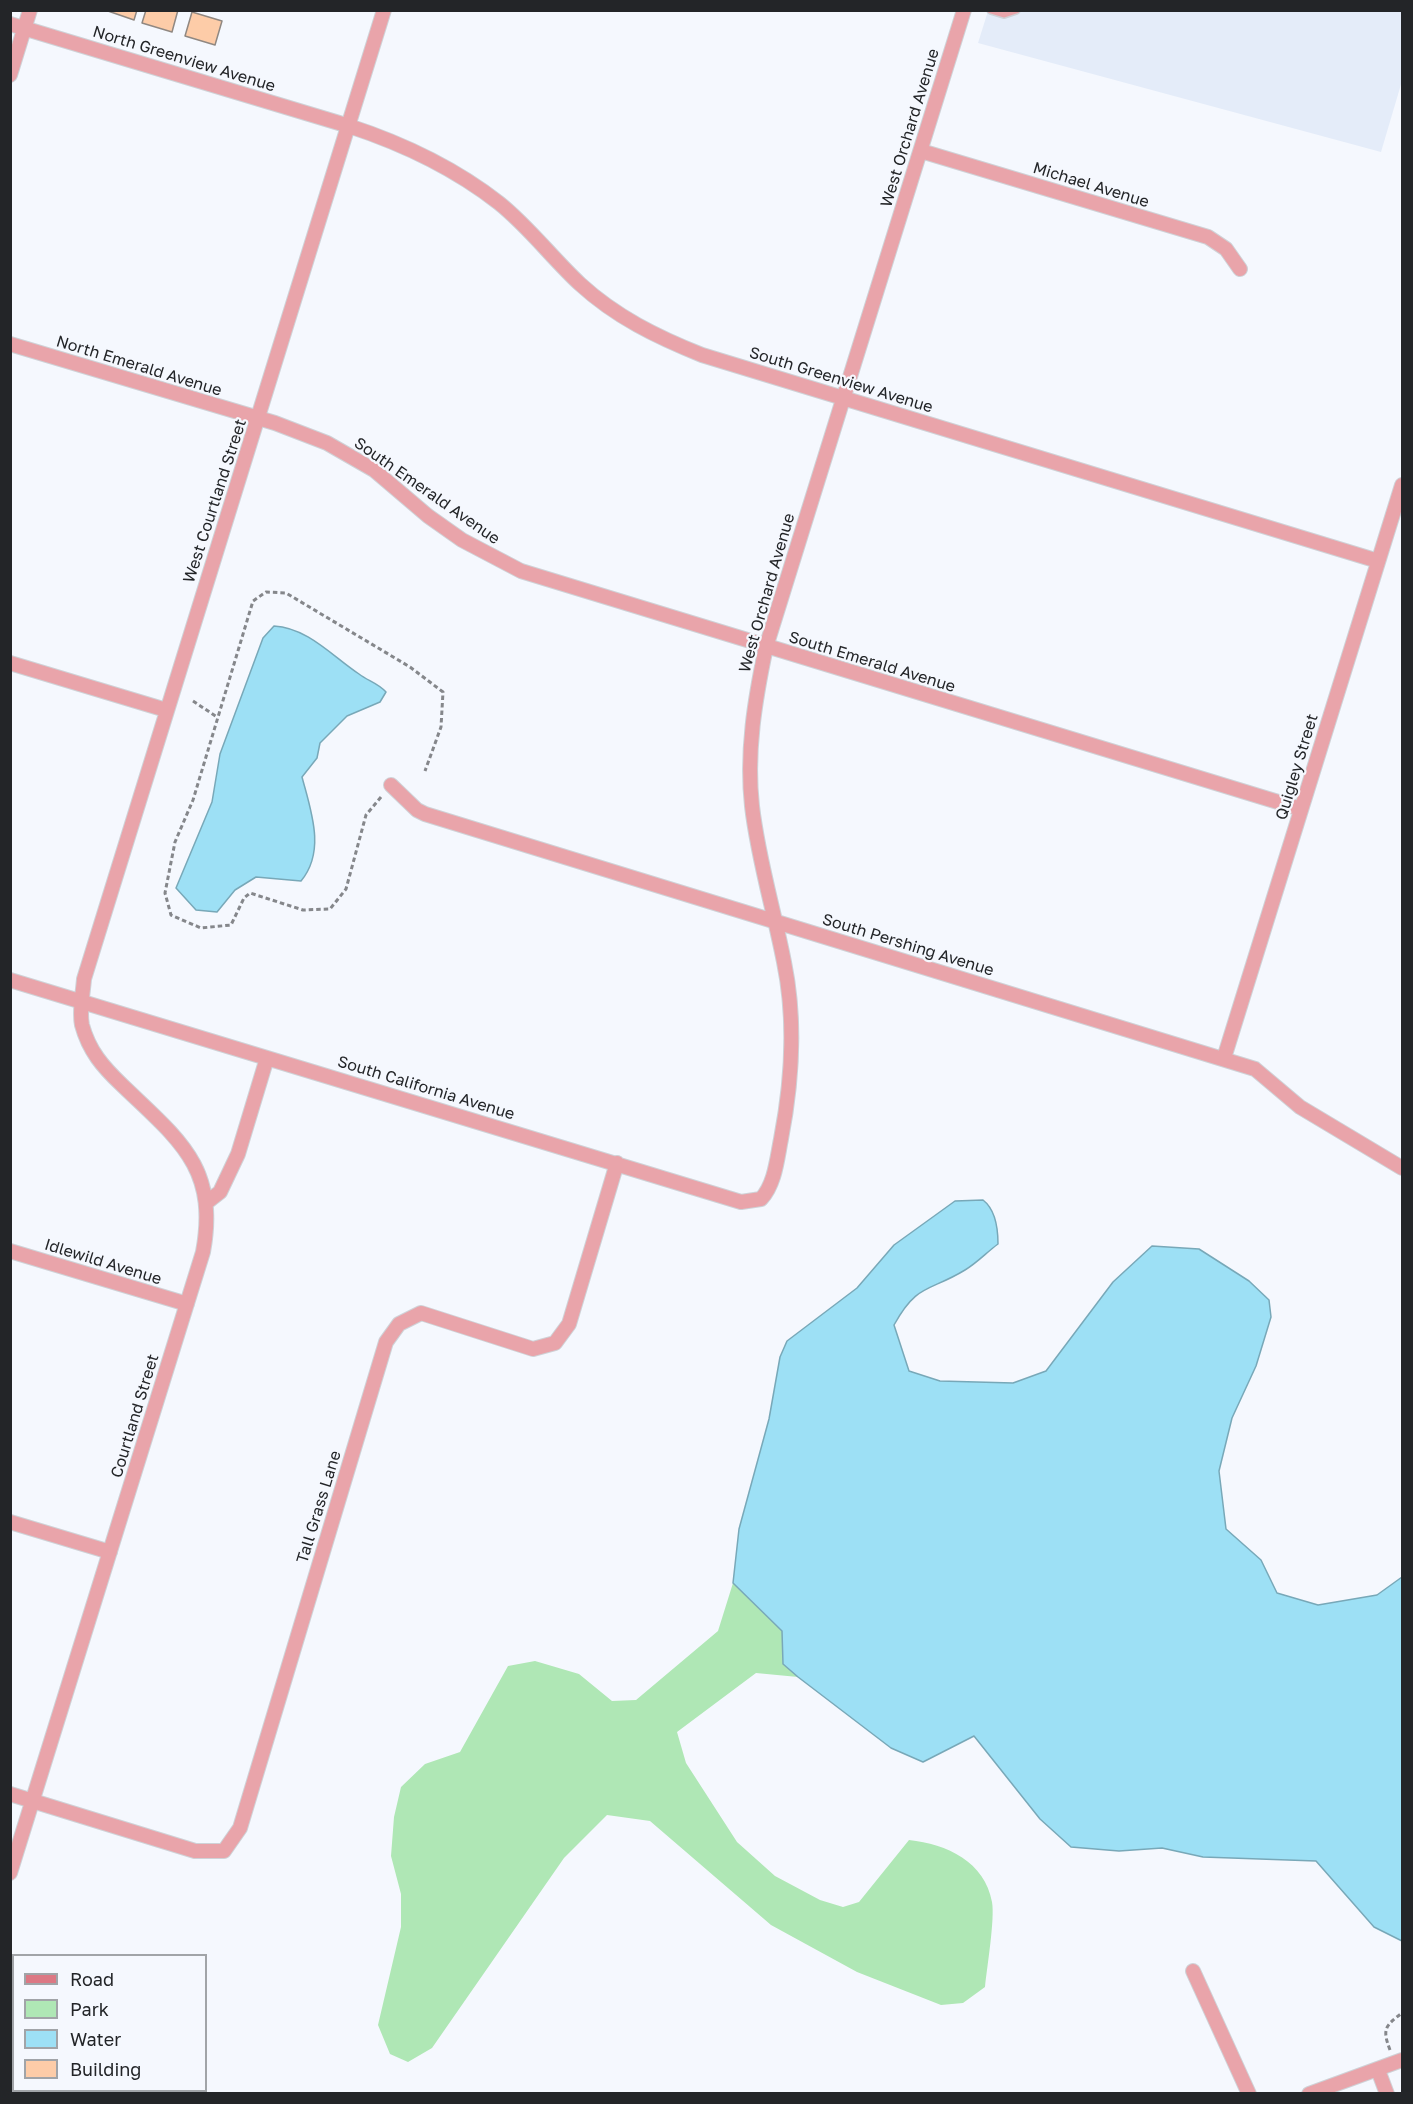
<!DOCTYPE html>
<html>
<head>
<meta charset="utf-8">
<style>
	body { margin:0 }
	#map { position:relative; width:1413px; height:2104px; overflow:hidden; background:#f5f8fe; font-family:"Golos Text",sans-serif }
	canvas { display:block }
	.frame { position:absolute; inset:0; border:12px solid #232528; pointer-events:none }
	.legend { position:absolute; left:12px; top:1954px; width:195px; height:138px; box-sizing:border-box; background:#f5f8fe; border:2px solid #a1a4a8; margin:0; padding:8px 10px; list-style:none; font-size:18px; color:#232528 }
	.legend li { display:flex; align-items:center; gap:12px; height:30px }
	.legend b { width:30px; border:2px solid #a1a4a8 }
</style>
</head>
<body>
<div id="map">
<canvas width="1413" height="2104"></canvas>
<div class="frame"></div>
<ul class="legend">
<li><b style="height:8px;background:#dc7884"></b>Road</li>
<li><b style="height:16px;background:#afe7b5"></b>Park</li>
<li><b style="height:16px;background:#9de0f5"></b>Water</li>
<li><b style="height:16px;background:#fdcca8"></b>Building</li>
</ul>
</div>
<script>
const ctx = document.querySelector('canvas').getContext('2d');
ctx.lineJoin = 'round';
function fill(path, color) { ctx.fillStyle = color; ctx.fill(path, 'evenodd'); }
function strokePath(path, color, width, dash) { ctx.strokeStyle = color; ctx.lineWidth = width; ctx.lineCap = dash ? 'butt' : 'round'; ctx.setLineDash(dash || []); ctx.stroke(path); }
function drawText(font, color, halo, rows, align = 'center') {
  ctx.font = font + ' "Golos Text",sans-serif'; ctx.lineWidth = 4.5; ctx.setLineDash([]); ctx.textBaseline = 'middle'; ctx.strokeStyle = halo; ctx.fillStyle = color; for (const [text, x, y, turn = 0] of rows) {
    ctx.save(); ctx.translate(x, y); ctx.rotate((+turn || 0) * Math.PI / 180); ctx.textAlign = isNaN(turn) ? turn : align; if (halo) ctx.strokeText(text, 0, 0); ctx.fillText(text, 0, 0); ctx.restore();
  }
}
fill(new Path2D(`
	M988,11h414v70l-21,71 -403,-109z`), '#e4ecf9');
fill(new Path2D(`
	M733,1583l49,48 1,33 15,13 -42,-4 -79,59 9,31 51,79 38,34 45,24 23,7 16,-5 50,-62c38,4 76,22 83,62 3,17 -5,65 -7,85l-22,16 -22,2 -84,-33 -86,-47 -121,-104 -43,-6 -43,43 -132,190 -24,14 -18,-8 -12,-29 23,-98v-33l-10,-38 3,-39 7,-30 24,-23 35,-12 48,-86 27,-5 44,13 33,27 24,-1 82,-69z`), '#afe7b5');
const water = new Path2D(`
	M274,626c34,2 58,30 85,48 9,7 19,9 27,18l-6,10 -33,14 -27,27 -3,15 -15,19c9,34 24,74 -1,104l-45,-4 -21,13 -18,22 -21,-2 -20,-22 36,-86 8,-48 43,-116z
	M983,1200c13,10 15,28 15,44 -11,8 -21,19 -33,26 -36,22 -48,13 -71,55l15,46 31,10 73,2 33,-12 67,-89 39,-36 47,3 50,32 20,19 2,17 -15,49 -24,52 -13,53 7,58 35,31 16,33 41,12 59,-10 25,-18v364l-28,-14 -58,-66 -113,-4 -41,-9 -43,3 -48,-4 -31,-28 -66,-83 -51,26 -32,-14 -93,-71 -15,-13 -1,-33 -49,-48 6,-54 30,-110 11,-62 7,-16 70,-53 37,-43 61,-44z`);
fill(water, '#9de0f5');
strokePath(water, '#78a8b8', 1.5);
const building = new Path2D(`
	M105,10h32l-3,10z
	M146,10h32l-6,22 -30,-9z
	M192,12l30,9 -7,24 -30,-9z`);
fill(building, '#fdcca8');
strokePath(building, '#908882', 1.5);
const service = new Path2D(`
	M991,10l13,4 12,-4`);
const minor = new Path2D(`
	M10,24l339,102c55,18 104,41 150,77 30,24 53,55 81,81 36,33 77,53 122,71l676,206
	M10,75l20,-65
	M921,151l287,86 18,12 14,20
	M10,344l265,79 52,20 47,27 54,46 34,24 59,31 780,238
	M10,663l156,47
	M391,785l26,25 8,4 830,255 45,38 102,61
	M10,980l731,222 20,-3c14,-15 16,-40 20,-60 11,-57 15,-119 3,-177 -10,-52 -26,-103 -32,-156 -6,-54 3,-107 14,-159l198,-637
	M1224,1058l178,-573
	M206,1203l14,-11 18,-38 29,-96
	M10,1251l177,53
	M10,1522l100,30
	M10,1794l185,57h29l16,-23 146,-486 13,-18 22,-11 112,36 22,-6 14,-19 48,-161
	M10,1873l193,-621c16,-85 -25,-113 -81,-167 -19,-18 -33,-34 -40,-60 -3,-14 1,-32 2,-46l300,-969
	M1193,1971l56,123
	M1378,2070l9,24
	M1309,2094l93,-34`);
const secondary = new Path2D(`
	M10,2075l4,1
	M62,2090l10,4`);
strokePath(service, '#cfd2d7', 10);
strokePath(minor, '#cfd2d7', 16);
strokePath(secondary, '#cfd2d7', 22);
strokePath(new Path2D(`
	M193,701l24,16
	M381,797l-15,18 -20,74 -16,20 -27,1 -53,-17 -6,5 -13,27 -30,3 -30,-13 -6,-22 10,-51 18,-42 60,-199 13,-9 20,1 124,74 33,25 -2,35 -16,44
	M1390,2050c-8,-21 -5,-24 12,-37`), '#85878b', 3, [4.5, 3]);
strokePath(service, '#e9a4aa', 7);
strokePath(minor, '#e9a4aa', 14);
strokePath(secondary, '#dc7884', 20);
drawText('16px', '#232528', '#f5f8fe', [
	["North Greenview Avenue",184,59,17],
	["West Orchard Avenue",910,128,-73],
	["Michael Avenue",1091,185,17],
	["North Emerald Avenue",139,366,17],
	["South Greenview Avenue",841,380,17],
	["South Emerald Avenue",427,491,35],
	["West Courtland Street",215,501,-72],
	["West Orchard Avenue",767,593,-74],
	["South Emerald Avenue",872,662,17],
	["Quigley Street",1297,767,-73],
	["South Pershing Avenue",908,945,17],
	["South California Avenue",426,1088,17],
	["Idlewild Avenue",103,1262,17],
	["Courtland Street",135,1416,-73],
	["Tall Grass Lane",319,1507,-73]
]);
</script>
</body>
</html>
